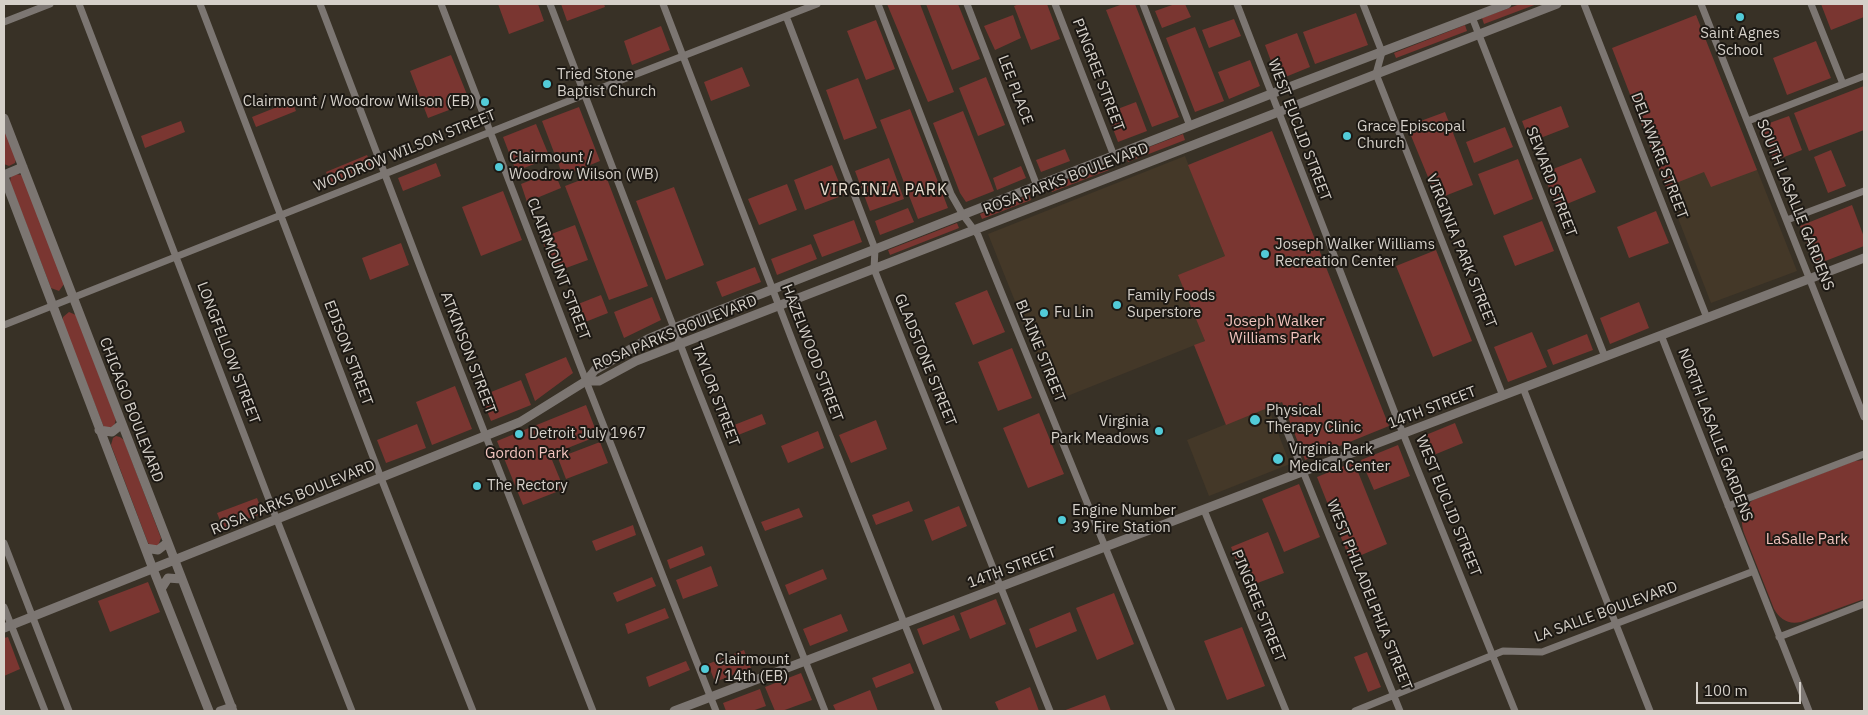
<!DOCTYPE html>
<html>
<head>
<meta charset="utf-8">
<style>
	body { margin:0 }
	#map { position:relative; width:1868px; height:715px; overflow:hidden; background:#383126; font-family:"IBM Plex Sans",sans-serif }
	canvas { display:block }
	.frame { position:absolute; inset:0; border:5px solid #d5d0c9; pointer-events:none }
	.scale { position:absolute; left:1696px; top:682px; width:105px; height:22px; box-sizing:border-box; border:2px solid #d5d0c9; border-top:0; padding-left:6px; font-size:15px; line-height:18px; white-space:nowrap; color:#d5d0c9; -webkit-text-stroke:4px #1d1914; paint-order:stroke }
</style>
</head>
<body>
<div id="map">
<canvas width="1868" height="715"></canvas>
<div class="frame"></div>
<div class="scale">100 m</div>
</div>
<script>
const ctx = document.querySelector('canvas').getContext('2d');
ctx.lineJoin = 'round';
function fill(path, color) { ctx.fillStyle = color; ctx.fill(path, 'evenodd'); }
function strokePath(path, color, width, dash) { ctx.strokeStyle = color; ctx.lineWidth = width; ctx.lineCap = dash ? 'butt' : 'round'; ctx.setLineDash(dash || []); ctx.stroke(path); }
function drawText(font, color, halo, rows, align = 'center') {
  ctx.font = font + ' "IBM Plex Sans",sans-serif'; ctx.lineWidth = 4; ctx.setLineDash([]); ctx.textBaseline = 'middle'; ctx.strokeStyle = halo; ctx.fillStyle = color; for (const [text, x, y, turn = 0] of rows) {
    ctx.save(); ctx.translate(x, y); ctx.rotate((+turn || 0) * Math.PI / 180); ctx.textAlign = isNaN(turn) ? turn : align; if (halo) ctx.strokeText(text, 0, 0); ctx.fillText(text, 0, 0); ctx.restore();
  }
}
fill(new Path2D(`
	M1696,15l101,256 -86,32 -54,-139z
	M1185,156l40,100 -46,19 26,66 -150,60 -67,-167z
	M1268,407l22,57 -81,32 -22,-56z`), '#443828');
fill(new Path2D(`
	M498,4h40l6,17 -35,13z
	M561,4h43l1,3 -38,14z
	M887,4h33l34,88 -26,10z
	M926,4h32l22,55 -28,11z
	M1019,4h28l13,35 -29,11 -17,-44z
	M1123,4h12l44,113 -27,10 -46,-117z
	M1175,4h10l6,13 -29,11 -7,-17z
	M1520,4h17l-53,20 -2,-6z
	M1821,4h43v13l-33,13z
	M1356,13l12,32 -53,19 -12,-32z
	M1013,15l8,23 -26,12 -11,-24z
	M1696,15l61,155 -46,17 -7,-15 -38,15 -54,-139z
	M1234,19l7,17 -32,12 -7,-18z
	M876,20l19,49 -29,11 -19,-49z
	M1465,25l2,6 -71,27 -2,-5z
	M661,26l9,24 -38,15 -8,-24z
	M1195,27l29,74 -29,11 -29,-74z
	M1297,33l13,34 -32,13 -13,-35z
	M1816,41l15,37 -44,17 -14,-37z
	M451,55l19,47 -42,16 -18,-47z
	M1250,60l10,26 -31,13 -11,-27z
	M742,67l8,19 -39,15 -7,-19z
	M986,77l19,48 -27,11 -19,-48z
	M858,78l19,50 -33,12 -18,-50z
	M1864,86v44l-55,21 -15,-38z
	M292,101l4,10 -40,16 -4,-10z
	M1136,102l11,29 -29,11 -11,-29z
	M1561,106l8,21 -39,15 -8,-21z
	M579,107l21,54 -37,15 -21,-55z
	M910,109l38,99 -30,11 -38,-99z
	M963,111l31,80 -28,11 -6,-9 -27,-70z
	M1445,112l28,73 -36,14 -30,-73z
	M1789,116l13,34 -28,11 -13,-35z
	M181,121l4,11 -40,16 -4,-12z
	M536,124l14,34 -34,13 -13,-34z
	M4,125l12,34 -1,4 -6,3 -5,-2z
	M1505,127l8,20 -39,16 -8,-21z
	M1272,131l117,295 -84,34 -23,-58 -56,23 -32,-80 11,-4 -27,-66 47,-19 -37,-91z
	M1183,134l2,6 -57,22 -2,-6z
	M1065,149l5,12 -29,11 -5,-12z
	M1831,150l15,36 -18,7 -14,-36z
	M367,155l5,11 -41,17 -5,-11z
	M889,158l15,41 -34,12 -15,-40z
	M1581,158l15,34 -39,16 -14,-35z
	M1518,159l15,40 -39,16 -16,-41z
	M436,163l5,13 -38,15 -5,-13z
	M1107,164l2,6 -57,22 -2,-6z
	M832,165l12,30 -39,15 -11,-30z
	M1021,166l5,12 -29,12 -4,-12z
	M554,171l7,17 -34,14 -6,-18z
	M604,171l44,115 -39,14 -44,-114z
	M15,174l8,1 41,109 -5,7 -8,-3 -41,-106 1,-6z
	M787,184l10,26 -38,15 -11,-26z
	M674,187l30,78 -38,15 -30,-79z
	M503,191l19,49 -41,16 -19,-49z
	M1029,195l2,5 -49,19 -2,-5z
	M1852,205l12,32v9l-49,19 -15,-39z
	M908,208l6,14 -34,13 -5,-14z
	M1656,211l13,32 -40,15 -12,-31z
	M854,220l8,22 -40,15 -9,-22z
	M1542,221l12,30 -39,15 -12,-30z
	M957,223l2,5 -69,27 -2,-5z
	M575,225l13,35 -33,12 -14,-34z
	M401,243l8,22 -39,15 -8,-22z
	M811,244l6,15 -40,16 -6,-16z
	M1436,250l36,91 -39,16 -37,-91z
	M755,267l6,15 -39,15 -6,-15z
	M987,290l18,42 -32,13 -18,-42z
	M601,295l7,18 -33,13 -7,-18z
	M652,297l9,23 -37,18 -10,-26z
	M1639,302l10,26 -39,16 -10,-26z
	M69,312l7,3 40,104 -2,8 -9,2 -2,-4 -40,-102v-6z
	M1532,332l15,35 -39,15 -14,-35z
	M1587,334l6,16 -40,15 -6,-15z
	M1012,348l20,50 -34,13 -20,-49z
	M566,357l7,16 -38,28 -10,-27z
	M521,380l10,25 -40,16 -10,-25z
	M455,386l17,43 -40,16 -16,-43z
	M586,405l12,31 -48,19 14,34 -41,16 -26,-64z
	M1039,413l25,61 -36,14 -25,-60z
	M762,414l4,10 -38,15 -4,-10z
	M876,420l11,29 -36,14 -12,-28z
	M1455,423l8,20 -39,16 -8,-20z
	M417,424l9,24 -40,15 -9,-23z
	M818,431l6,17 -36,15 -7,-17z
	M116,436l4,1 4,3 37,98 -3,8h-7l-3,-3 -37,-98 2,-7z
	M600,442l8,21 -42,16 -8,-21z
	M1398,445l12,31 -36,14 -13,-30z
	M1864,460v139l-63,23c-13,3 -21,-3 -27,-13l-30,-76c-4,-14 -3,-23 9,-33l101,-39z
	M1354,462l33,82 -37,16 -33,-83z
	M1299,484l21,53 -36,15 -22,-53z
	M257,498l5,13 -1,3 -38,14 -6,-15z
	M909,501l4,10 -37,14 -4,-10z
	M959,506l8,20 -35,15 -8,-21z
	M799,508l4,9 -38,14 -4,-9z
	M633,525l3,10 -40,16 -4,-10z
	M1268,532l16,41 -37,14 -16,-40z
	M702,546l3,9 -35,14 -3,-9z
	M711,566l7,20 -35,13 -7,-19z
	M823,569l4,10 -38,16 -4,-10z
	M652,577l4,9 -39,16 -4,-9z
	M148,582l12,30 -50,20 -12,-31z
	M1114,593l20,51 -37,16 -21,-52z
	M996,599l10,25 -36,15 -10,-26z
	M665,608l4,10 -41,16 -3,-10z
	M1070,612l7,19 -41,17 -7,-19z
	M841,614l7,17 -38,15 -7,-17z
	M954,615l6,15 -37,15 -6,-16z
	M1242,627l23,59 -38,14 -23,-59z
	M8,637l12,32 -16,7v-38z
	M744,650l7,18 -36,14 -7,-18z
	M1367,652l14,35 -13,5 -14,-35z
	M686,661l4,9 -41,17 -3,-10z
	M910,663l4,10 -38,15 -4,-10z
	M801,673l11,27 -30,11h-7l-10,-24z
	M1030,687l9,24h-40l-4,-9z
	M760,689l6,17 -14,5h-26l-3,-8z
	M870,690l8,21h-42l-3,-6z
	M1105,695l6,16h-48z`), '#7a3631');
strokePath(new Path2D(`
	M79,4l194,506 79,201
	M200,4l181,474 92,233
	M320,4l112,294 161,413
	M441,4l145,377 130,330
	M550,4l140,366 135,341
	M663,4l136,354 140,353
	M878,4l73,190 12,21 15,20 194,476
	M967,4l70,182
	M1055,4l59,152
	M1143,4l47,122
	M1237,4l161,417 117,290
	M1363,4l19,48 -6,22 127,322
	M1584,4l123,314
	M1701,4l163,413
	M1811,4l32,80
	M786,16l89,233 -1,20 176,442
	M1472,17l133,340
	M4,22l46,-18
	M1748,121l116,-45
	M1787,220l77,-29
	M4,325l630,-250 183,-71
	M1661,335l148,376
	M1523,388l127,323
	M1277,407l123,304
	M1728,506l136,-52
	M1204,510l82,201
	M4,543l65,168
	M4,607l41,104
	M1779,637l85,-33
	M1355,711l148,-60 39,1 212,-81`), '#7c7672', 7);
strokePath(new Path2D(`
	M4,118l229,593
	M4,175l19,-8
	M4,177l149,392 56,142
	M586,381h13l37,-20 921,-357
	M99,430l13,2 10,-8
	M145,548l13,2 9,-7
	M161,589l7,-11 13,1
	M4,628l516,-206 66,-41 9,-11 53,-31 26,-11 597,-234 236,-90
	M220,711l12,-4
	M674,711l1190,-453`), '#7c7672', 9);
for (const [x, y, r, color] of [
	[1740,17,5,"#52cbd8"],
	[547,84,5,"#52cbd8"],
	[485,102,5,"#52cbd8"],
	[1347,136,5,"#52cbd8"],
	[499,167,5,"#52cbd8"],
	[1265,254,5,"#52cbd8"],
	[1117,305,5,"#52cbd8"],
	[1044,313,5,"#52cbd8"],
	[1255,420,6,"#52cbd8"],
	[1159,431,5,"#52cbd8"],
	[519,434,5,"#52cbd8"],
	[1278,459,6,"#52cbd8"],
	[477,486,5,"#52cbd8"],
	[1062,520,5,"#52cbd8"],
	[705,669,5,"#52cbd8"]
]) { const dot = new Path2D(); dot.arc(x, y, r, 0, 2 * Math.PI); ctx.fillStyle = color; ctx.fill(dot); strokePath(dot, '#1d1914', 2); }
drawText('15px', '#d5d0c9', '#1d1914', [
	["Saint Agnes",1740,34,"center"],
	["School",1740,51,"center"],
	["Tried Stone",557,75],
	["Baptist Church",557,92],
	["Clairmount / Woodrow Wilson (EB)",475,102,"right"],
	["Grace Episcopal",1357,127],
	["Church",1357,144],
	["Clairmount /",509,158],
	["Woodrow Wilson (WB)",509,175],
	["Joseph Walker Williams",1275,245],
	["Recreation Center",1275,262],
	["Family Foods",1127,296],
	["Superstore",1127,313],
	["Fu Lin",1054,313],
	["Physical",1266,411],
	["Therapy Clinic",1266,428],
	["Virginia",1149,422,"right"],
	["Park Meadows",1149,439,"right"],
	["Detroit July 1967",529,434],
	["Virginia Park",1289,450],
	["Medical Center",1289,467],
	["The Rectory",487,486],
	["Engine Number",1072,511],
	["39 Fire Station",1072,528],
	["Clairmount",715,660],
	["/ 14th (EB)",715,677]
], 'left');
drawText('15px', '#d5d0c9', '#1d1914', [
	["PINGREE STREET",1098,75,69],
	["LEE PLACE",1015,90,69],
	["WEST EUCLID STREET",1299,130,69],
	["WOODROW WILSON STREET",405,151,-22],
	["DELAWARE STREET",1659,156,69],
	["ROSA PARKS BOULEVARD",1066,179,-21],
	["SEWARD STREET",1551,182,69],
	["SOUTH LASALLE GARDENS",1795,205,68],
	["VIRGINIA PARK STREET",1461,251,68],
	["CLAIRMOUNT STREET",558,269,69],
	["ROSA PARKS BOULEVARD",675,333,-22],
	["BLAINE STREET",1040,351,68],
	["LONGFELLOW STREET",228,353,69],
	["EDISON STREET",348,353,69],
	["ATKINSON STREET",468,353,69],
	["HAZELWOOD STREET",812,353,69],
	["GLADSTONE STREET",925,360,68],
	["TAYLOR STREET",715,395,69],
	["14TH STREET",1432,408,-21],
	["CHICAGO BOULEVARD",131,410,69],
	["NORTH LASALLE GARDENS",1715,435,69],
	["ROSA PARKS BOULEVARD",293,498,-22],
	["WEST EUCLID STREET",1448,506,68],
	["14TH STREET",1012,568,-20],
	["WEST PHILADELPHIA STREET",1369,595,68],
	["PINGREE STREET",1258,606,68],
	["LA SALLE BOULEVARD",1606,612,-20]
]);
drawText('15px', '#f2c5bf', '#1d1914', [
	["Joseph Walker",1275,322],
	["Williams Park",1275,339],
	["Gordon Park",527,454],
	["LaSalle Park",1807,540]
]);
ctx.letterSpacing = '1px';
drawText('16px', '#e7ddcf', '#1d1914', [
	["VIRGINIA PARK",884,190]
]);
ctx.letterSpacing = '0px';
</script>
</body>
</html>
